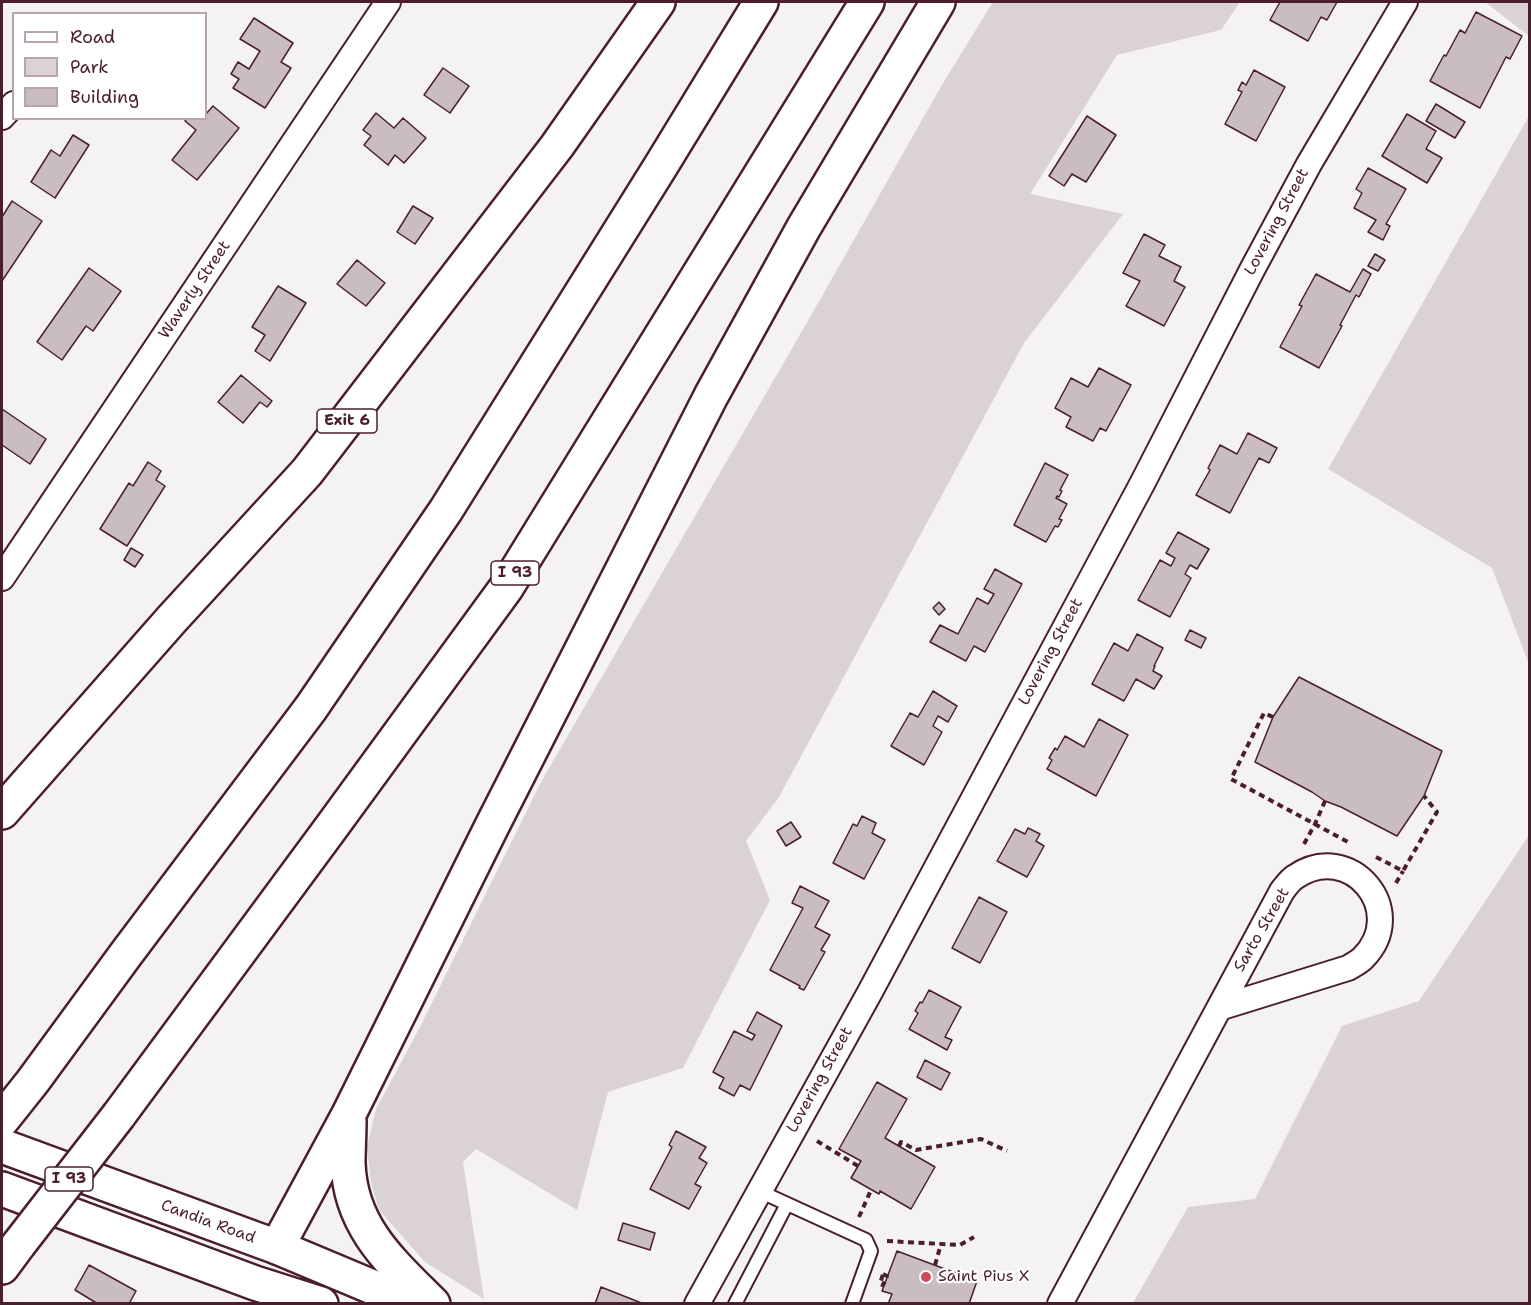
<!DOCTYPE html>
<html>
<head>
<meta charset="utf-8">
<style>
	body { margin:0 }
	#map { position:relative; width:1531px; height:1305px; overflow:hidden; background:#f4f2f2; font-family:"Shantell Sans",sans-serif }
	canvas { display:block }
	.frame { position:absolute; inset:0; border:3px solid #4a1f2b; pointer-events:none }
	.legend { position:absolute; left:12px; top:12px; width:195px; height:108px; box-sizing:border-box; background:#fff; border:2px solid #b7a5aa; margin:0; padding:8px 10px; list-style:none; font-size:18px; color:#4a1f2b }
	.legend li { display:flex; align-items:center; gap:12px; height:30px }
	.legend b { width:30px; border:2px solid #b7a5aa }
</style>
</head>
<body>
<div id="map">
<canvas width="1531" height="1305"></canvas>
<div class="frame"></div>
<ul class="legend">
<li><b style="height:8px;background:#fff"></b>Road</li>
<li><b style="height:16px;background:#dbd2d5"></b>Park</li>
<li><b style="height:16px;background:#cabdc1"></b>Building</li>
</ul>
</div>
<script>
const ctx = document.querySelector('canvas').getContext('2d');
ctx.lineJoin = 'round';
function fill(path, color) { ctx.fillStyle = color; ctx.fill(path, 'evenodd'); }
function strokePath(path, color, width, dash) { ctx.strokeStyle = color; ctx.lineWidth = width; ctx.lineCap = dash ? 'butt' : 'round'; ctx.setLineDash(dash || []); ctx.stroke(path); }
function drawText(font, color, halo, rows, align = 'center') {
  ctx.font = font + ' "Shantell Sans",sans-serif'; ctx.lineWidth = 4.5; ctx.setLineDash([]); ctx.textBaseline = 'middle'; ctx.strokeStyle = halo; ctx.fillStyle = color; for (const [text, x, y, turn = 0] of rows) {
    ctx.save(); ctx.translate(x, y); ctx.rotate((+turn || 0) * Math.PI / 180); ctx.textAlign = isNaN(turn) ? turn : align; if (halo) ctx.strokeText(text, 0, 0); ctx.fillText(text, 0, 0); ctx.restore();
  }
}
fill(new Path2D(`
	M993,2h247l-19,28 -104,25 -87,139 93,20 -99,129 -245,454 -33,44 24,59 -87,168 -75,24 -31,118 -101,-61 -13,13 21,137 -59,-37 -46,-52 -8,-27 -4,-36 9,-38 44,-82 121,-245 264,-456 138,-243z
	M1485,2h44v34z
	M1529,116v548l-37,-96 -164,-99z
	M1529,835v468h-396l55,-96 67,-8 87,-173 77,-25z`), '#dbd2d5');
const building = new Path2D(`
	M1280,2h57l-10,18 -6,-3 -13,24 -38,-21z
	M1476,12l46,24 -12,23 -4,-2 -26,51 -50,-27 14,-26 2,1 14,-26 5,3z
	M254,18l39,25 -12,19 10,6 -26,40 -32,-20 6,-9 -8,-5 7,-12 11,7 11,-18 -20,-12z
	M443,68l26,18 -19,27 -26,-18z
	M1254,70l31,17 -29,54 -31,-17 17,-32 -4,-2 4,-8 4,3z
	M1436,104l29,18 -10,16 -29,-17z
	M213,106l26,22 -42,52 -25,-20 24,-30 -11,-9 2,-3h19v-4z
	M376,113l18,15 9,-10 23,20 -22,25 -9,-8 -7,10 -24,-20 7,-9 -8,-6z
	M1407,114l29,17 -10,18 16,9 -15,25 -45,-27z
	M1087,116l29,19 -30,47 -14,-8 -8,12 -15,-10z
	M73,135l16,10 -34,53 -24,-16 20,-32 9,6z
	M1368,168l38,21 -20,35 4,2 -7,14 -15,-8 8,-12 -22,-12 8,-15 -6,-4z
	M12,201l30,20 -40,60v-64z
	M413,206l20,12 -18,26 -18,-12z
	M1144,234l21,11 -6,11 22,11 -7,14 11,6 -21,39 -38,-20 14,-25 -17,-8z
	M1375,254l10,6 -7,11 -10,-5z
	M357,260l28,23 -19,23 -29,-22z
	M89,268l32,23 -28,40 -7,-5 -24,34 -25,-18z
	M1363,269l8,5 -12,23 -3,-2 -16,30 2,1 -23,42 -39,-21 22,-41 -3,-1 17,-31 34,18z
	M278,286l28,17 -36,58 -15,-10 10,-16 -13,-8z
	M1099,368l32,17 -25,46 -6,-3 -7,13 -27,-14 5,-10 -16,-9 16,-30 17,9z
	M241,375l31,26 -5,6 -7,-5 -17,21 -25,-21z
	M2,409l44,30 -16,25 -28,-19z
	M1248,433l29,15 -8,15 -10,-5 -29,55 -34,-18 14,-25 -2,-2 12,-23 17,9z
	M148,462l13,9 -5,9 9,6 -38,60 -27,-17 29,-46 4,3z
	M1045,463l23,12 -8,15 2,1 -3,6 -2,-1 -1,2 11,6 -8,15 3,1 -4,7 -3,-1 -9,16 -32,-17z
	M1178,532l31,17 -12,20 -7,-4 -5,9 6,4 -21,39 -32,-17 22,-40 11,6 4,-8 -9,-5z
	M131,548l12,7 -8,12 -11,-7z
	M995,569l27,15 -37,68 -11,-6 -8,15 -36,-19 10,-17 18,9 19,-36 11,6 6,-10 -10,-5z
	M939,602l6,7 -6,6 -6,-7z
	M1190,630l16,8 -5,10 -16,-8z
	M1137,634l26,14 -9,18h1l-2,5 9,5 -8,13 -18,-10 -12,22 -32,-17 22,-41 14,8z
	M1299,677l143,74 -18,45 -27,40 -56,-29 -16,-6 -13,-9 -57,-30 18,-45z
	M933,691l24,15 -9,16 -10,-6 -5,10 9,6 -18,33 -33,-19 19,-33 8,4z
	M1099,719l29,16 -32,61 -49,-27 5,-9 -3,-2 6,-10 2,2 8,-14 19,11z
	M862,816l14,7 -4,10 13,7 -21,39 -31,-16 20,-39 4,2z
	M791,822l10,15 -15,9 -9,-15z
	M1028,828l12,6 -4,7 8,5 -17,31 -30,-16 18,-32 10,5z
	M800,886l29,15 -14,26 15,8 -9,15 4,2 -21,38 -5,-2 1,-2 -30,-16 33,-62 -11,-5z
	M979,897l28,15 -27,51 -28,-15z
	M929,990l32,17 -16,30 7,3 -5,10 -38,-21 9,-16 -3,-2 5,-9 2,1z
	M757,1012l25,14 -32,64 -10,-5 -6,11 -15,-8 5,-10 -11,-6 21,-41 18,9 3,-5 -8,-4z
	M925,1060l25,13 -9,17 -24,-13z
	M877,1082l30,17 -22,39 50,29 -24,42 -31,-18 -1,3 -28,-16 10,-17 -22,-12z
	M676,1131l30,16 -7,11 8,5 -12,21 6,3 -12,22 -39,-20 22,-42 -3,-2z
	M623,1223l32,10 -5,17 -32,-10z
	M897,1251l80,30 -8,23h-81l4,-10 -10,-3z
	M89,1265l47,26 -7,13h-31l-23,-14z
	M601,1287l43,17h-49z`);
fill(building, '#cabdc1');
strokePath(building, '#4a1f2b', 1.5);
const service = new Path2D(`
	M759,1191l107,49 5,11 -19,53
	M735,1304l52,-100`);
const minor = new Path2D(`
	M2,117l12,-13
	M2,578l386,-576
	M697,1304l173,-312 272,-508 111,-216 56,-104 96,-162
	M1060,1304l222,-413c4,-5 8,-11 13,-14 55,-38 115,34 68,81 -4,4 -10,7 -15,10l-129,40`);
const secondary = new Path2D(`
	M2,1146l275,101 136,57
	M2,1189l253,94 66,21`);
const motorway = new Path2D(`
	M2,812l170,-193 135,-147 250,-326 101,-144
	M119,1115l214,-290 173,-237 361,-586
	M2,1120l31,-39 93,-127 185,-246 135,-198 216,-346 99,-162
	M349,1121c0,14 -1,28 -1,42 2,64 43,99 85,141
	M277,1247l72,-133 143,-288 219,-430 93,-169 134,-225
	M2,1267l17,-23`);
strokePath(service, '#4a1f2b', 16);
strokePath(minor, '#4a1f2b', 28);
strokePath(secondary, '#4a1f2b', 38);
strokePath(motorway, '#4a1f2b', 38);
strokePath(new Path2D(`
	M1273,717l-9,-4 -33,66 117,63
	M1304,844l11,-20 10,-23
	M1376,857l27,14 34,-59 -13,-16
	M1396,883l7,-12
	M817,1141l41,25
	M899,1146l2,-4 15,8 65,-11 26,12
	M859,1217l12,-27
	M887,1241l73,4 14,-8
	M935,1265l6,-21
	M883,1274l4,2 -4,9 -3,-1z`), '#4a1f2b', 4, [6, 4.5]);
strokePath(service, '#fff', 12);
strokePath(minor, '#fff', 24);
strokePath(secondary, '#fff', 33);
strokePath(motorway, '#fff', 33);
const motorwayBridge = new Path2D(`
	M19,1244l100,-129`);
strokePath(motorwayBridge, '#4a1f2b', 38, []);
strokePath(motorwayBridge, '#fff', 33);
for (const [x, y, r, color] of [
	[926,1277,6,"#d1495b"]
]) { const dot = new Path2D(); dot.arc(x, y, r, 0, 2 * Math.PI); ctx.fillStyle = color; ctx.fill(dot); strokePath(dot, '#fff', 2); }
for (const [x, y, w] of [
	[347,421,60],
	[515,573,48],
	[69,1179,48]
]) { const box = new Path2D(); box.roundRect(x - w / 2, y - 12, w, 24, 4.5); ctx.fillStyle = '#fff'; ctx.fill(box); strokePath(box, '#4a1f2b', 1.5); }
drawText('bold 15px', '#4a1f2b', null, [
	["Exit 6",347,421],
	["I 93",515,573],
	["I 93",69,1179]
]);
drawText('16px', '#4a1f2b', '#fff', [
	["Lovering Street",1277,222,-62],
	["Waverly Street",195,290,-56],
	["Lovering Street",1051,652,-62],
	["Sarto Street",1262,930,-60],
	["Lovering Street",820,1080,-61],
	["Candia Road",208,1222,20]
]);
drawText('16px', '#4a1f2b', '#fff', [
	["Saint Pius X",938,1277]
], 'left');
</script>
</body>
</html>
